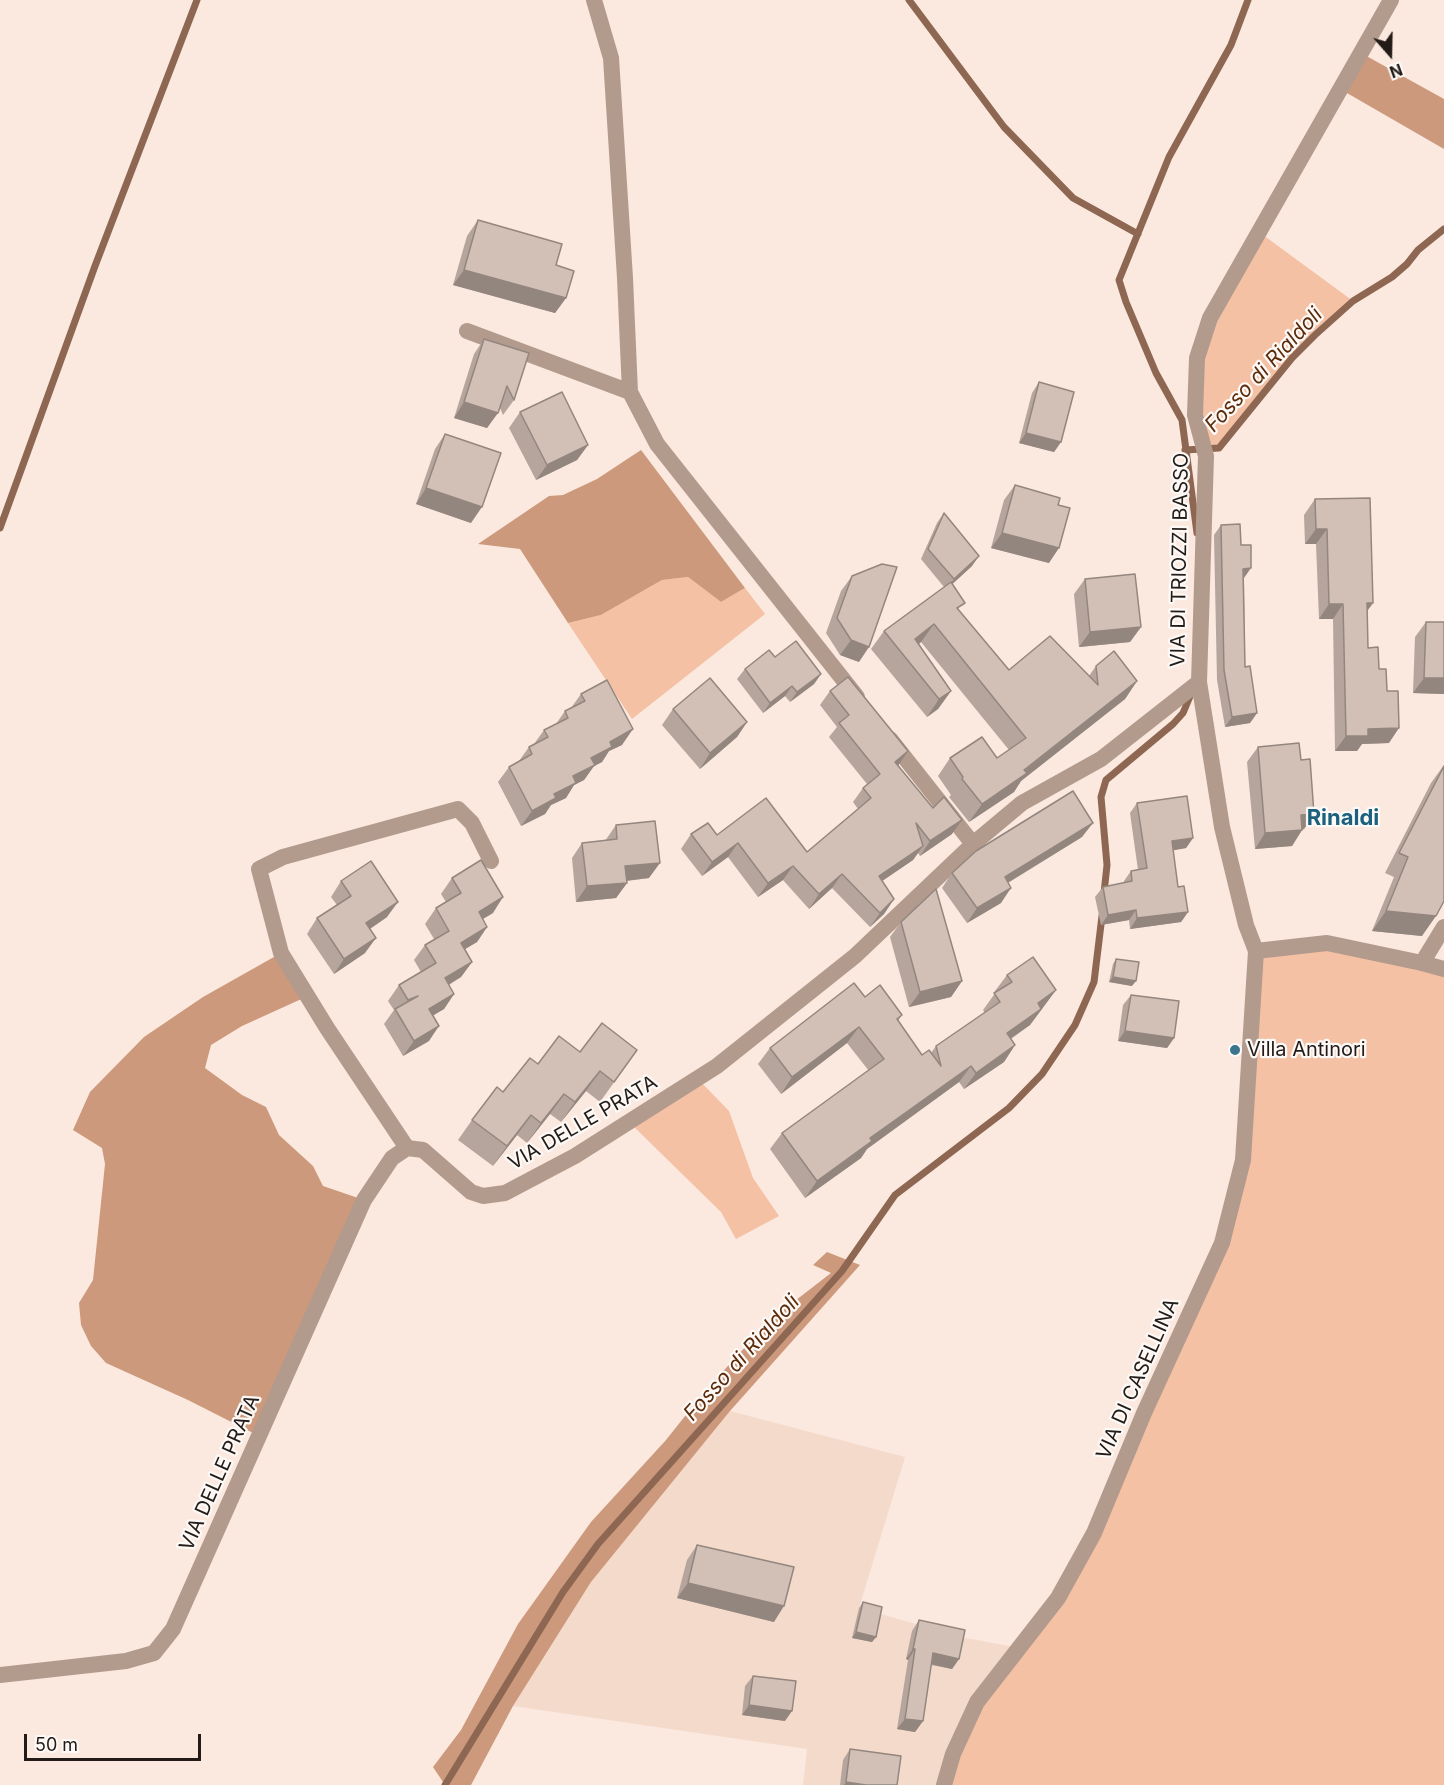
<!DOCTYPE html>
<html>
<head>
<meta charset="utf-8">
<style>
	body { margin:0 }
	#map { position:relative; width:1444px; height:1785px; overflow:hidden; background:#fbe8de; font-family:Inter,sans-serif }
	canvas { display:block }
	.north { position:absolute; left:1360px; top:24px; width:60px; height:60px; -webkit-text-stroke:4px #fdf9f7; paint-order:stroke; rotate:160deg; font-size:16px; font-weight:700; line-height:24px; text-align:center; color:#221b17 }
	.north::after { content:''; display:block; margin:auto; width:21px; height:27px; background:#221b17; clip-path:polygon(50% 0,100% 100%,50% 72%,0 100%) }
	.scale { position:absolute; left:24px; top:1734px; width:177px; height:27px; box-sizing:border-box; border:3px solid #221b17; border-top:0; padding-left:8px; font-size:18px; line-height:21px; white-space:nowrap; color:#221b17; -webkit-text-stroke:4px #fdf9f7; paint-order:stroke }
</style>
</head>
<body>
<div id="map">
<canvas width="1444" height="1785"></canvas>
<div class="north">N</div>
<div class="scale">50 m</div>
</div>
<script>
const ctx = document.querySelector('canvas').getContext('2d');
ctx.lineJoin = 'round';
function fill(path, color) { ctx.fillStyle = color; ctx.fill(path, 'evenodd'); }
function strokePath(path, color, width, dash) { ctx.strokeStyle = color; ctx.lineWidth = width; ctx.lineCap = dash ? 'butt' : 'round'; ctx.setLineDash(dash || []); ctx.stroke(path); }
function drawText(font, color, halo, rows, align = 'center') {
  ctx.font = font + ' Inter,sans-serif'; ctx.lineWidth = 4.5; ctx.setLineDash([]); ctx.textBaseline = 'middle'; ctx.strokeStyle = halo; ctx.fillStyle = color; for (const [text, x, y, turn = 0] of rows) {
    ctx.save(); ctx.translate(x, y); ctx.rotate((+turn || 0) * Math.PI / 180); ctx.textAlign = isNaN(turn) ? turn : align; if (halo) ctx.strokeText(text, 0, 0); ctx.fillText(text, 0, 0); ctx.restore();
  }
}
fill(new Path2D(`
	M730,1411l175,46 -46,151 107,30 54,10 -76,137h-141l4,-36 -294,-43 78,-124z`), '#f4dacb');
fill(new Path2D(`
	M1259,232l94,69 -38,34 -22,23 -74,90 -13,8 -9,-98z
	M688,577l33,25 24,-14 20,26 -133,105 -64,-96 33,-8 61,-35z
	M1327,943l117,32v810h-500l33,-83 81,-104 164,-355 21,-83 13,-209z
	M698,1079l31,32 24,67 26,38 -43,23 -15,-27 -92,-90z`), '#f4c1a5');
fill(new Path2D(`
	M1361,53l83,46v50l-104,-60z
	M641,450l104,138 -24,14 -33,-25 -26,3 -61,35 -33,8 -48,-74 -42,-5 71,-48 14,-1 34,-16z
	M281,953l27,43 -66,30 -31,19 -6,23 37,27 24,12 13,28 34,31 10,20 41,14 -105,236 -71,-36 -82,-37 -15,-17 -10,-21 -2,-22 14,-23 12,-116 -3,-16 -29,-18 17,-38 54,-55 59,-40z
	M827,1252l33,13 -130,146 -139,171 -78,124 -42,79h-26l-12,-18 28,-37 57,-106 73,-102 75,-82 39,-49 64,-70 62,-48 -18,-8z`), '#cd997c');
strokePath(new Path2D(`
	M909,0l95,127 69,71 65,36
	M1185,450l34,-2 73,-90 23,-23 38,-34 39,-24 15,-13 11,-14 26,-21
	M0,528l95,-262 102,-266
	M1197,533l-15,-113 -26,-47 -30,-71 -7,-22 50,-123 62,-112 17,-45
	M1104,893l3,-28 -6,-68 5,-17 67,-56 10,-11 8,-19
	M445,1785l118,-193 35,-48 244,-273 53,-76 114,-87 33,-34 33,-49 19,-43 8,-66`), '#8e6752', 7);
strokePath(new Path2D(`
	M594,0l17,58 14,220 5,114 27,52 200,253
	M467,331l163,61
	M890,739l83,105
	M1256,951l-10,-26 -24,-98 -23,-145 7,-226 -11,-41 2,-57 13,-40 181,-318
	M1422,963l22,6
	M407,1148l-80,-120 -46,-75 -22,-84 24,-12 175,-48 14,14 19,38
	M0,1675l126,-14 28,-8 19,-24 191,-429 28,-42 15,-10 16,2 48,42 12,4 22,-3 70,-37 142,-90 138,-110 118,-112 49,-41 79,-44 98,-77`), '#b29a8d', 16);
strokePath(new Path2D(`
	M944,1785l9,-31 24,-52 81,-104 36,-65 50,-120 78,-170 21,-83 13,-209 71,-8 95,20 22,-36`), '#b29a8d', 16);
fill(new Path2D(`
	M478,220l78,45 10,33 -11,15 -102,-28 14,-49z
	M484,339l30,61 -11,15 -3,-7 -13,20 -33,-10 20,-64z
	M1039,382l22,60 -7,10 -35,-9 13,-50z
	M520,412l68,33 -11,15 -41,20 -27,-52z
	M445,434l26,89 -55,-19 19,-55z
	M1015,485l43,20 -9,58 -58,-15 13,-48z
	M1315,499l58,104 -6,8 1,37 11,21 10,74 -27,1 -5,7h-22l-2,-132h-14l-3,-75h-11l-1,-29z
	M944,513l28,53 -20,18 7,27 50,59 80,6 7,-10 41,15 -12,18 -104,82 -7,11 -45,30 -20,-25 2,-2 -13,-19 12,-18h47l12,-8 -88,-108 -2,2 32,47 -13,18 -11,8 -56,-68 13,-18 60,-44 -23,-28 16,-36z
	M1221,525l20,20 3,33 1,89 12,46 -7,10 -25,4 -8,-47 -3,-145z
	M852,576l7,86 -19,-7 -14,-22 15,-42z
	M1085,579l56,48 -11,15 -51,5 -5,-53z
	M1426,622h18v72l-31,-1 2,-56z
	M745,669l76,5 -7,10 -24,18 -5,-6 -22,17 -26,-34z
	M830,691l68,74 54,69 -32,22 -2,-3 -5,7 -31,21 12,18 -10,15 -14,13 -38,-39 -23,21 -26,-29 -25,17 -30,-40 -26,19 -21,-27 10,-15 26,1 90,17 51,-43 -5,-7 10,-14 4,-4 -38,-47 8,-10 -17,-22z
	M581,694l41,51 -13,6 -7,11 -8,4 -10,14 -10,5 -8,13 -15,7 -6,9 -24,12 -23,-44 11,-15 10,-6 10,-14 5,-3 10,-14 12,-6 9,-13 6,-3z
	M673,709l74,13 -10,15 -37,32 -38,-44z
	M1258,747l56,67 -10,15 -2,1 -10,16 -37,3 -8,-87z
	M1444,765l-22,171 -50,-5 22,-54 -9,-4 46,-90z
	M1137,803l56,35 -7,10 -13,2 5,37 10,25 -7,10 -51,7 -1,-9 -28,5 -6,-28 8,-10 21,-4v-2l7,-10 7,-1 -8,-57z
	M616,825l33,53 -22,3v2l-11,15 -40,4 -4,-44 10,-15 23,-2z
	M1082,837l-74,46 -7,20 -34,20 -25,-35 10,-15z
	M452,878l41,35 -11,6 5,8 -10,15 -12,7 7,13 -11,15 -12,8 5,9 -10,15 -11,6 -4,26 -26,15 -19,-32 10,-14 -6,-9 11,-16 22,-13 -7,-12 11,-15 9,-6 -9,-15 11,-16 10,-6 -5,-8z
	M341,881l46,36 -17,12 -5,24 -31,21 -27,-40 10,-16 20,-13 -6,-8z
	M901,922l61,59 -11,16 -42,10 -19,-70z
	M1116,959l16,27 -23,-4 4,-18z
	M1007,975l49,15 -26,35 -19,14 4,6 -11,17 -40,27 -5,-7 -92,67 -6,9 -56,40 -35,-49 12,-16 87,-62 -22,-28 -66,51 -23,-30 12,-16 95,-51 37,18 -4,6 24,34 9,-2 5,-7 49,-33 -2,-3 13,-18 -1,-1z
	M1131,995l43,43 -7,10 -49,-7 5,-36z
	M637,1050l-37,52 -14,-11 -25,31 -11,-8 -23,29 -10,-8 -24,31 -35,-26 14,-20 31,-28 35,-28 42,-12z
	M697,1545l77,77 -97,-24 10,-38z
	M863,1602l13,35 -4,5 -20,-4 7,-30z
	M919,1620l40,39 -7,10 -21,-4 -8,56 -8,11 -18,-3 11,-69 -2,-1 6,-28z
	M753,1676l32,45 -43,-6 3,-29z
	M850,1749l47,36h-57l3,-25z`), '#b5a59d');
fill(new Path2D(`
	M464,270l102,28 -11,15 -102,-28z
	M464,402l34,11 -11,15 -33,-10z
	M1026,433l35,9 -7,10 -35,-9z
	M588,445l-11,15 -41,20 11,-15z
	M426,488l56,19 -11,16 -55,-19z
	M1316,529h11l-11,15h-11z
	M1002,533l57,15 -10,15 -58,-15z
	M979,556l-7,10 -26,24 8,-11z
	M1251,568l-7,10 -1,-9z
	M1367,603h6l-11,15z
	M1329,604h14l-10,15h-14z
	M934,624l-13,18 -17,14 11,-17z
	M1141,627l-11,15 -51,5 11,-15z
	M851,640l18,7 -10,15 -19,-7z
	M821,674l-7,10 -24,18 7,-10z
	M1424,678h20v16l-31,-1z
	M1137,681l-12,18 -104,82 -7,11 -45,30 13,-18z
	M792,686l-7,10 -22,17 7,-10z
	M951,691l-13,18 -11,8 12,-18z
	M1257,713l-7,10 -25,4 7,-10z
	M747,722l-10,15 -37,32 10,-16z
	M1399,728l-10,15 -27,1 -5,7h-22l11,-15 22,-7z
	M633,729l-11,16 -13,6 -7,11 -8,4 -10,14 -10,5 -8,13 -15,7 -6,9 -24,12 11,-15 22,-17 37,-36 19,-16z
	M908,751l-10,15 -3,-4z
	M1314,814l-10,15 -13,2 10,-16z
	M962,820l-10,14 -32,22 10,-15z
	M1093,823l-11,14 -88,54 11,-14z
	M1302,830l-10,16 -37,3 10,-16z
	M1193,838l-7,10 -21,4 7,-11z
	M738,843l-10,14 -26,19 10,-14z
	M923,846l-10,14 -44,30 10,-14z
	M660,863l-11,15 -34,4 10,-16z
	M793,866l-10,14 -25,17 10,-14z
	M842,874l-10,14 -23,21 10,-15z
	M627,883l-11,15 -40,4 11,-16z
	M1011,888l-10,15 -34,20 10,-15z
	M503,897l-10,16 -25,15 11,-16z
	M894,899l-10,15 -14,13 10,-14z
	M398,902l-11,15 -32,22 11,-16z
	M1136,910l-7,10 -28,5 7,-10z
	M1386,911l50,5 -14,20 -50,-5z
	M1188,912l-7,10 -51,7 7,-11z
	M487,927l-10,15 -27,16 11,-15z
	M376,938l-11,15 -31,21 10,-15z
	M472,962l-11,15 -27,16 11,-15z
	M1113,977l23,4 -4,5 -23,-4z
	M962,981l-11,16 -42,10 11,-15z
	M1056,990l-26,35 -35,24 12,-16 31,-30z
	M454,994l-10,15 -25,15 10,-15z
	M439,1026l-10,15 -26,15 11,-15z
	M859,1027l-12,16 -66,51 11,-17z
	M1125,1031l49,7 -7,10 -49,-7z
	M1015,1045l-11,17 -40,27 12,-16z
	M971,1066l-12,16 -92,67 -6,9 -56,40 12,-17 53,-43z
	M600,1071l-14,20 -25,31 14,-20z
	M564,1094l-14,20 -23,29 14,-20z
	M531,1115l-14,20 -24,31 14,-20z
	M688,1583l96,23 -10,16 -97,-24z
	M856,1632l20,5 -4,5 -20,-4z
	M913,1649h2l-7,11 -2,-1z
	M933,1653l26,6 -7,10 -26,-6z
	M749,1705l43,6 -7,10 -43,-6z
	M905,1719l18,2 -8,11 -18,-3z
	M846,1782l20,3h-22z`), '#93867f');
const building = new Path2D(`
	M478,220l84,24 -6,21 18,6 -8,27 -102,-28z
	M484,339l45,14 -15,47 -7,-14 -9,27 -34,-11z
	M1039,382l35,10 -13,50 -35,-9z
	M562,392l26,53 -41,20 -27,-53z
	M445,434l56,19 -19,54 -56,-19z
	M1015,485l45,13 -2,7 12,3 -11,40 -57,-15z
	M1370,498l3,105h-6l1,45 10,-1 1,22h7l1,22h11l1,37 -31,1v7h-22l-3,-132h-14l-2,-75h-11l-1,-30z
	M944,513l35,43 -25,23 -26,-30z
	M1240,524l1,21h10v23l-8,1 2,98 5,-1 7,47 -25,4 -8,-47 -3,-145z
	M882,564l15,3 -28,80 -18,-7 -14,-22 15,-42z
	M1135,574l6,53 -51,5 -5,-53z
	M951,582l14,21 -8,5 52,62 41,-34 48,49 -2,-19 18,-15 23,30 -113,89 3,3 -45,31 -20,-25 1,-2 -13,-19 32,-21 15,21 29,-20 -92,-114 -19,15 36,52 -12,8 -55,-68z
	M1426,622h18v56h-20z
	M796,641l25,33 -24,18 -5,-6 -22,17 -25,-34 24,-19 6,7z
	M848,677l60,74 -13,11 38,46 11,-11 18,23 -32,21 -14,-18 7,23 -44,30 15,23 -14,14 -38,-39 -23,20 -26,-28 -25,17 -30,-40 -26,19 -21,-28 17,-11 9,12 49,-37 41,54 64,-54 -8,-10 17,-14 -41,-51 10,-8 -19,-24z
	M710,678l37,44 -37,31 -37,-44z
	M607,680l26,49 -23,13 2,5 -21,11 4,7 -22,11 3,7 -22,11 2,4 -24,13 -23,-44 23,-13 -3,-7 19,-10 -4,-7 24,-12 -3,-7 20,-10 -4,-7z
	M1299,743l2,17 9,-1 4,55 -13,1 1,15 -37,3 -7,-86z
	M1444,766v135l-8,15 -50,-5 22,-54 -9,-4z
	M1073,791l20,32 -88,54 6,11 -34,20 -25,-35 24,-22z
	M1187,796l6,42 -21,3 6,46 6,-1 4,26 -51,6 -1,-8 -28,5 -5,-28 29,-6 -1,-10 16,-3 -10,-65z
	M655,821l5,42 -35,3 2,17 -40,3 -5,-43 35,-4 -1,-14z
	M481,860l22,37 -24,15 8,15 -26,16 11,19 -27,16 9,16 -25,15 10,17 -25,15 -19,-32 23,-13 -10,4 -9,-15 37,-22 -11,-18 24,-14 -13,-23 25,-15 -9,-15z
	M371,861l27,41 -32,21 10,15 -32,21 -27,-41 34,-22 -10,-15z
	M936,889l26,92 -42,11 -19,-70z
	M1033,957l23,33 -18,13 3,6 -34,24 8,12 -39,28 -5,-7 -101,72 2,3 -55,40 -35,-48 102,-74 -25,-32 -67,50 -22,-29 84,-65 11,14 15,-12 22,30 -5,4 25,36 7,-5 12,16 -5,-20 64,-44 -6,-9 18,-11 -5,-7z
	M1116,959l23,3 -3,19 -23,-4z
	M1131,995l48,6 -5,37 -49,-7z
	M602,1023l35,27 -23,32 -14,-11 -25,31 -11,-8 -23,29 -10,-8 -24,31 -35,-26 25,-33 6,5 27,-34 8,6 21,-28 21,16z
	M697,1545l97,22 -10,39 -96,-23z
	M863,1602l19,5 -6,30 -20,-5z
	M919,1620l46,10 -6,29 -26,-6 -10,68 -18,-2 10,-70h-2z
	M753,1676l43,5 -4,30 -43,-6z
	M850,1749l51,7 -4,29h-31l-20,-3z`);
fill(building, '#d2c0b6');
strokePath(building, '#93867f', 1.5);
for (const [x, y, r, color] of [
	[1235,1050,6,"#3c748e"]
]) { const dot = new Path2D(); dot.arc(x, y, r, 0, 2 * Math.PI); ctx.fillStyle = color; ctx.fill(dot); strokePath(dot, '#fdf9f7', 2); }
drawText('20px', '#221b17', '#fdf9f7', [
	["VIA DI TRIOZZI BASSO",1180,560,-89],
	["VIA DELLE PRATA",583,1123,-30],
	["VIA DI CASELLINA",1138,1379,-66],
	["VIA DELLE PRATA",220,1473,-66]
]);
drawText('20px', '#221b17', '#fdf9f7', [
	["Villa Antinori",1247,1050]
], 'left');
drawText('italic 21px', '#5c2b09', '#fdf9f7', [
	["Fosso di Rialdoli",1264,370,-47],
	["Fosso di Rialdoli",742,1358,-48]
]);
drawText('bold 22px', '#1b607c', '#fdf9f7', [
	["Rinaldi",1343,818]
]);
</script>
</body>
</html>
